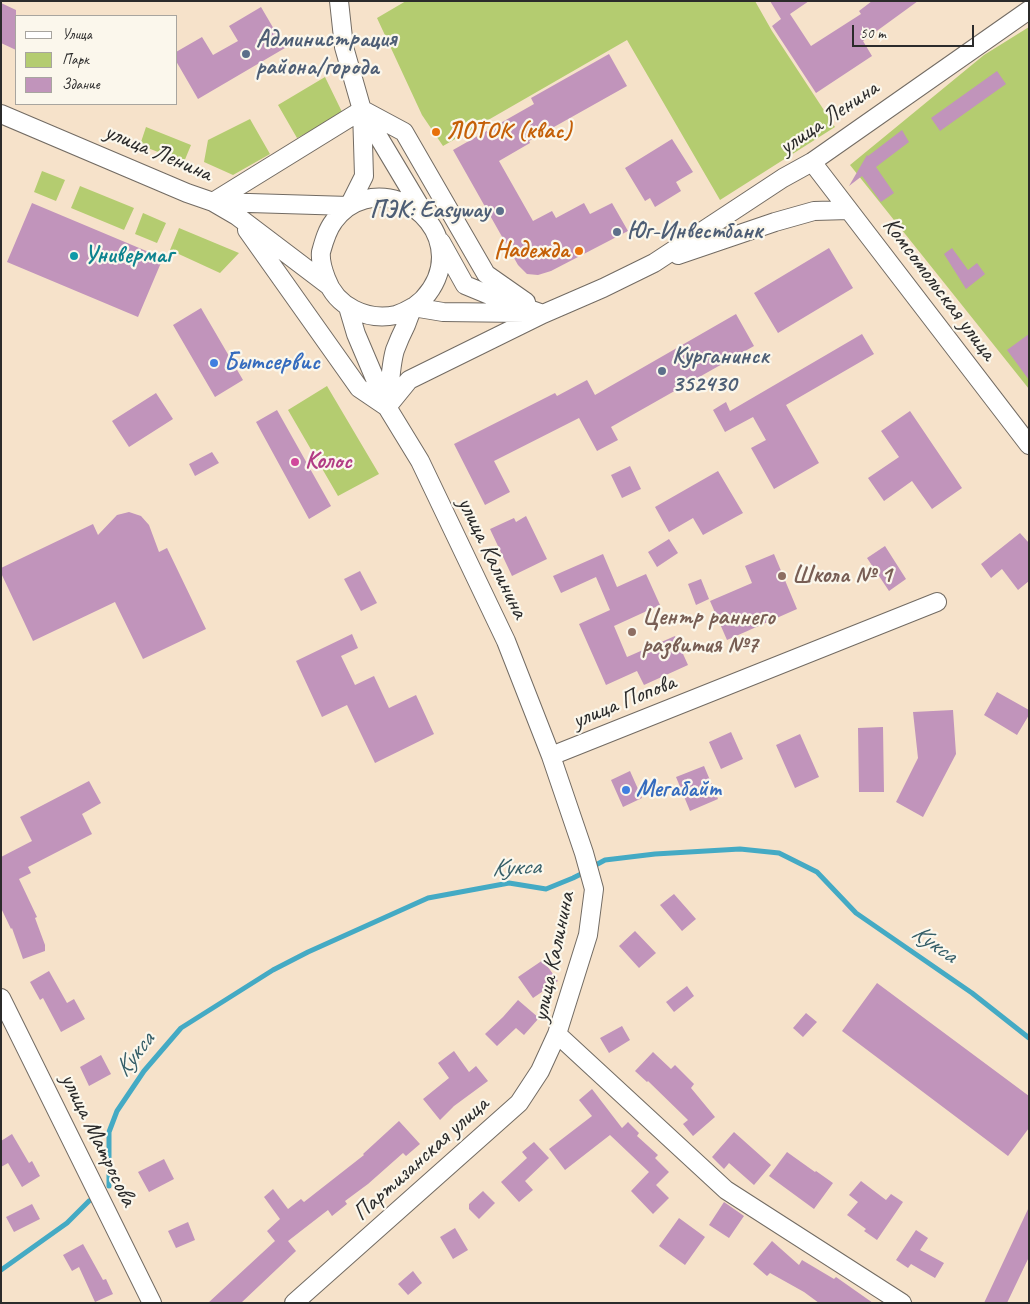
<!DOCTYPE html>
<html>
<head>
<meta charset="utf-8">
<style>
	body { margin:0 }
	#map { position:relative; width:1030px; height:1304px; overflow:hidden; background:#f6e2ca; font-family:Caveat,sans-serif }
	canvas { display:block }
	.frame { position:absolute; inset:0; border:2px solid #2b2b2b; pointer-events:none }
	.legend { position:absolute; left:15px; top:15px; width:162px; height:90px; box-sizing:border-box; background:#fbf7ec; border:1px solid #a8a59f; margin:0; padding:6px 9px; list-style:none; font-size:15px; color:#2b2b2b }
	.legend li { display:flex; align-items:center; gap:10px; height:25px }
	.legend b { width:25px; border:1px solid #a8a59f }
	.scale { position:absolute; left:852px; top:25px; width:122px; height:22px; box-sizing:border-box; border:2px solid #2b2b2b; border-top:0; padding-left:6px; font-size:15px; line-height:18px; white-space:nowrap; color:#2b2b2b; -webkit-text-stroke:4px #fbf7ec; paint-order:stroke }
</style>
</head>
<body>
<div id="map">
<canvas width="1030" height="1304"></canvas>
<div class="frame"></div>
<ul class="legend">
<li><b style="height:6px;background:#fff"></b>Улица</li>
<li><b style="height:14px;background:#b4cc70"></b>Парк</li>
<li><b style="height:14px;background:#c194bb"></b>Здание</li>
</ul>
<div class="scale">50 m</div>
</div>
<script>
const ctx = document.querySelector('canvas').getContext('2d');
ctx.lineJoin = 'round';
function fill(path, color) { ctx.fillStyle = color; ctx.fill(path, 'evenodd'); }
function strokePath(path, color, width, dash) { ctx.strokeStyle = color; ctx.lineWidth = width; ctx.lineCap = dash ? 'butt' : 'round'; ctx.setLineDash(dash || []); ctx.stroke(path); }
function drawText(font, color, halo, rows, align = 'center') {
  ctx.font = font + ' Caveat,sans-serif'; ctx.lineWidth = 4.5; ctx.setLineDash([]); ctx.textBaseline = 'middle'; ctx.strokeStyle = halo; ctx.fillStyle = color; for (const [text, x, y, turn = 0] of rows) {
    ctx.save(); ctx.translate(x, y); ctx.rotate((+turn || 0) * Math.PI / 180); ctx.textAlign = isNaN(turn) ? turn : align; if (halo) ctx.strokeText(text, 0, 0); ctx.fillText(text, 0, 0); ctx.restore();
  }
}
fill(new Path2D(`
	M406,1h349l17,30 63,96 -115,73 -93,-160 -184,106 -21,-31 -45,-97z
	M1029,27v362l-179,-224 134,-110z
	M325,77l18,37 -46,24 -19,-33z
	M250,119l20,35 -37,21 -29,-13 4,-22z
	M146,127l45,18 -7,17 -44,-17z
	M42,171l23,9 -9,21 -22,-9z
	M80,186l54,22 -10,22 -53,-22z
	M143,213l23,10 -9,20 -22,-9z
	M179,228l60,25 -19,20 -50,-23z
	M327,386l52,88 -41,22 -50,-86z`), '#b4cc70');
strokePath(new Path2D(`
	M592,867l13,-7 50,-6 85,-5 39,4 38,19 39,41 116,80 57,45
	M109,1186v-54l8,-21 27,-40 37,-43 92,-58 35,-18 120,-54 81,-15 37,6 27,-11 12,-6
	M1,1270l66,-47 22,-22`), '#44aac4', 5);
fill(new Path2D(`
	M770,1h39l-19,13 21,32 50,-32 -2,-3 13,-10h46l-55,40 9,15 -56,37 -44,-67 9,-7z
	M1,3l15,7v40l-15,-7z
	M261,7l24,41 -87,51 -22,-38v-9l26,-15 11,18 25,-14 -9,-15z
	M609,54l18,32 -98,55 1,2 -31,18 34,60 19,-10 4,7 28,-15 6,11 22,-11 16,28 -77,40 -13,4 -11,-1 -9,-9 -65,-115 81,-46 -3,-6z
	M997,71l9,13 -66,47 -9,-13z
	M902,130l7,12 -33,25 18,26 -13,9 -19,-26 -13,10 18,-31 1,1z
	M672,139l21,33 -17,10 5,9 -26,16 -5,-9 -5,3 -20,-33z
	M32,203l131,55 -25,59 -131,-55z
	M829,248l24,40 -75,45 -24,-40z
	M952,248l16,22 9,-7 8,11 -19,15 -22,-35z
	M201,308l42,72 -28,17 -42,-72z
	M736,314l18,32 -143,81 7,13 -21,11 -18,-33 -85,43 16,31 -25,13 -31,-61 101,-51 2,3 30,-16 8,15z
	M862,334l12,20 -88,51 33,58 -45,26 -23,-41 15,-8 -13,-23 -28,15 -12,-22 13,-8 4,9z
	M1029,334v46l-22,-30z
	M156,393l17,26 -44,28 -17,-26z
	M277,410l54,96 -22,13 -53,-97z
	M910,411l52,77 -30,21 -20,-28 -28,20 -16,-23 31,-21 -18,-26z
	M212,452l7,11 -24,13 -6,-12z
	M630,466l11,23 -19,9 -11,-23z
	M718,471l25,42 -40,22 -10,-17 -24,14 -14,-25z
	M129,512l12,4 8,9 10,27 8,-4 39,81 -63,30 -28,-57 -82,39 -32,-68v-5l92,-44 5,11 19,-20z
	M526,516l21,43 -35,17 -22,-47 24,-11 2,4z
	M1020,533l9,10v38l-11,9 -16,-21 -11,9 -10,-14z
	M669,539l9,14 -21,14 -9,-15z
	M885,546l21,33 -17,12 -22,-33z
	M603,554l14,33 29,-13 14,31 -46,21 13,31 48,-21 13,29 -44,20 -7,-14 -31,14 -27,-61 31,-14 -14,-33 -35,16 -8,-17z
	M774,554l23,55 -70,31 -17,-39 42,-18 -7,-17z
	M360,571l17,32 -16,8 -17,-32z
	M701,579l8,20 -13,6 -8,-21z
	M352,634l6,14 -17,8 14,29 19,-9 15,32 27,-13 18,39 -59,29 -28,-58 -25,12 -26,-56z
	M997,692l32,18v5l-12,20 -33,-20z
	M953,710l3,44 -33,63 -27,-15 22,-44 -5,-46z
	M883,727l1,65h-25l-1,-64z
	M731,732l12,27 -22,10 -12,-27z
	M800,734l19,43 -24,11 -19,-43z
	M704,766l14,33 -28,12 -14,-34z
	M630,771l12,27 -19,9 -12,-27z
	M89,781l12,22 -19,11 10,20 -64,33 3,6 -12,6 18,38 -2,1 10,27v6l-22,8 -11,-31 -1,1 -10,-21v-51l31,-16 -12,-24z
	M674,894l22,25 -14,12 -22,-26z
	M635,931l21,22 -17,15 -20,-22z
	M543,960l15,21 -25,17 -15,-21z
	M49,971l18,32 7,-4 11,20 -24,13 -18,-34 -3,2 -10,-18z
	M877,983l152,113v32l-21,28 -166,-125z
	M687,986l7,10 -20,16 -8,-10z
	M518,1000l21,18 -15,17 -8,-7 -19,18 -12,-12 18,-17z
	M806,1013l11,9 -14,15 -10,-9z
	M622,1026l8,14 -21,13 -9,-15z
	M454,1051l15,21 7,-6 12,15 -34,25 -14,14 -17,-21 26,-21 -11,-15z
	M653,1052l18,17 4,-4 19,19 -3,4 24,29 -22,19 -10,-12 5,-4 -40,-39 -1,1 -12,-11z
	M101,1055l10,19 -22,12 -9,-19z
	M592,1089l30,39 6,-6 11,11 -2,3 21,19 -3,3 14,14 -13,13 13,13 -16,16 -22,-23 18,-19 -39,-37 -45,35 -16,-21 43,-33 -13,-16z
	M399,1121l21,23 -14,12 -3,-3 -35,31 -23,17 2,3 -15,12 -4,-6 -40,31 8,10 -55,52h-33l67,-62 -8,-10 13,-12 -16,-22 9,-8 15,20 13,-10 3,3 60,-47 -1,-1z
	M734,1132l37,33 -17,20 -25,-22 -5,6 -12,-12z
	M12,1134l17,29 3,-2 8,15 -18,11 -14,-24 -7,4v-26z
	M534,1142l15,16 -24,23 8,9 -14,12 -18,-20 26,-24 -5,-6z
	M787,1152l28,20 1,-1 17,12 -19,26 -45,-33z
	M164,1159l10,20 -25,13 -11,-20z
	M861,1181l25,19 5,-6 12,8 -26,38 -13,-9 2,-2 -19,-14 11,-13 -9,-7z
	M483,1191l12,12 -16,16 -10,-10v-5z
	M724,1202l20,14 -15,22 -20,-13z
	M32,1204l8,15 -26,13 -8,-15z
	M1029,1207v50l-22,46h-23z
	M679,1218l26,19 -20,28 -26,-19z
	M188,1222l7,18 -19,8 -8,-17z
	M455,1228l13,22 -15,9 -13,-22z
	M916,1230l12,8 -8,12 24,13 -9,15 -24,-14 -3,4 -12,-8z
	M772,1241l27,24 3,-5 32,19 2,-2 37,26h-54l-15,-11 -34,-19 -3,3 -14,-12z
	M83,1244l20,36 3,-1 7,15 -18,8 -16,-35 -7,4 -9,-16z
	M413,1271l9,12 -14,12 -10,-11z`), '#c194bb');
const minor = new Path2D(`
	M363,110l41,22 82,142 40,28
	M363,111l61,102
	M1,114l186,79 26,9 24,14 91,69
	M812,162l217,283
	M213,202l149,-92
	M216,202l133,4 15,-30 -2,-66 -18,-63 -5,-46
	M247,230l112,158 28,19
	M441,242l24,43 29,12 49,17
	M678,255l97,-33 39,-11 35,-1
	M413,307l30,5 82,1
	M388,406c2,-18 2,-39 7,-56 3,-8 7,-17 11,-25 2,-5 4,-12 7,-17 3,-4 8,-6 11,-10 10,-11 17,-26 17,-41 -1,-55 -74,-82 -107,-36 -7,9 -10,20 -13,31 -1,8 2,18 5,26 10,29 41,43 70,37 6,-2 12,-5 17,-8
	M387,407l22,-27 134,-66 60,-26 51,-25 129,-85 29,-16 217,-152
	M551,756l386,-154
	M1,998l151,305
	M557,1034l169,156 176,113
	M294,1303l225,-200 21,-32 17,-37 31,-99 6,-46 -10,-36 -33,-97 -45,-115 -86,-180 -33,-54 -31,-73 -8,-27`);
strokePath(minor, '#726b63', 20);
strokePath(minor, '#fff', 18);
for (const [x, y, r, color] of [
	[246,54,5,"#5c6f8a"],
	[436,132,5,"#e8710a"],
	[500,211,5,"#5c6f8a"],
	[617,232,5,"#5c6f8a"],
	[579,251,5,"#e8710a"],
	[74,256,5,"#0f9aa8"],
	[214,363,5,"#3f7fe0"],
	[662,371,5,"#5c6f8a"],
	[295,462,5,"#d1479c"],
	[782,576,5,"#8d6e63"],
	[632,632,5,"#8d6e63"],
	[626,790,5,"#3f7fe0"]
]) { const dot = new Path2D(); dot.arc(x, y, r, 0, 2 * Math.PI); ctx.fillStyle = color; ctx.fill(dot); strokePath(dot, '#fbf7ec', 2); }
drawText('bold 24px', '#4e5e75', '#fbf7ec', [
	["Администрация",256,40],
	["района/города",256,68],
	["ПЭК: Easyway",490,211,"right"],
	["Юг-Инвестбанк",627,232],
	["Курганинск",672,357],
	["352430",672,385]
], 'left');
drawText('24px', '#2b2b2b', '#fbf7ec', [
	["улица Ленина",829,118,-34],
	["улица Ленина",158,153,23],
	["Комсомольская улица",939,289,53],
	["улица Калинина",492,558,64],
	["улица Попова",624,702,-22],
	["улица Калинина",554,957,-78],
	["улица Матросова",98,1140,64],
	["Партизанская улица",421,1159,-42]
]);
drawText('bold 24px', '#c56008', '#fbf7ec', [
	["ЛОТОК (квас)",446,132],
	["Надежда",569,251,"right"]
], 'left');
drawText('bold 24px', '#0d838f', '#fbf7ec', [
	["Универмаг",84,256]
], 'left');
drawText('bold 24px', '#366cbe', '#fbf7ec', [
	["Бытсервис",224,363],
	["Мегабайт",636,790]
], 'left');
drawText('bold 24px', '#b23c85', '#fbf7ec', [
	["Колос",305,462]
], 'left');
drawText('bold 24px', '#785e54', '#fbf7ec', [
	["Школа № 1",792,576],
	["Центр раннего",642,618],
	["развития №7",642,646]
], 'left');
drawText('italic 25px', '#355e68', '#fbf7ec', [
	["Кукса",516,868,-2],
	["Кукса",934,944,35],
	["Кукса",135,1055,-52]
]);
</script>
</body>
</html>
